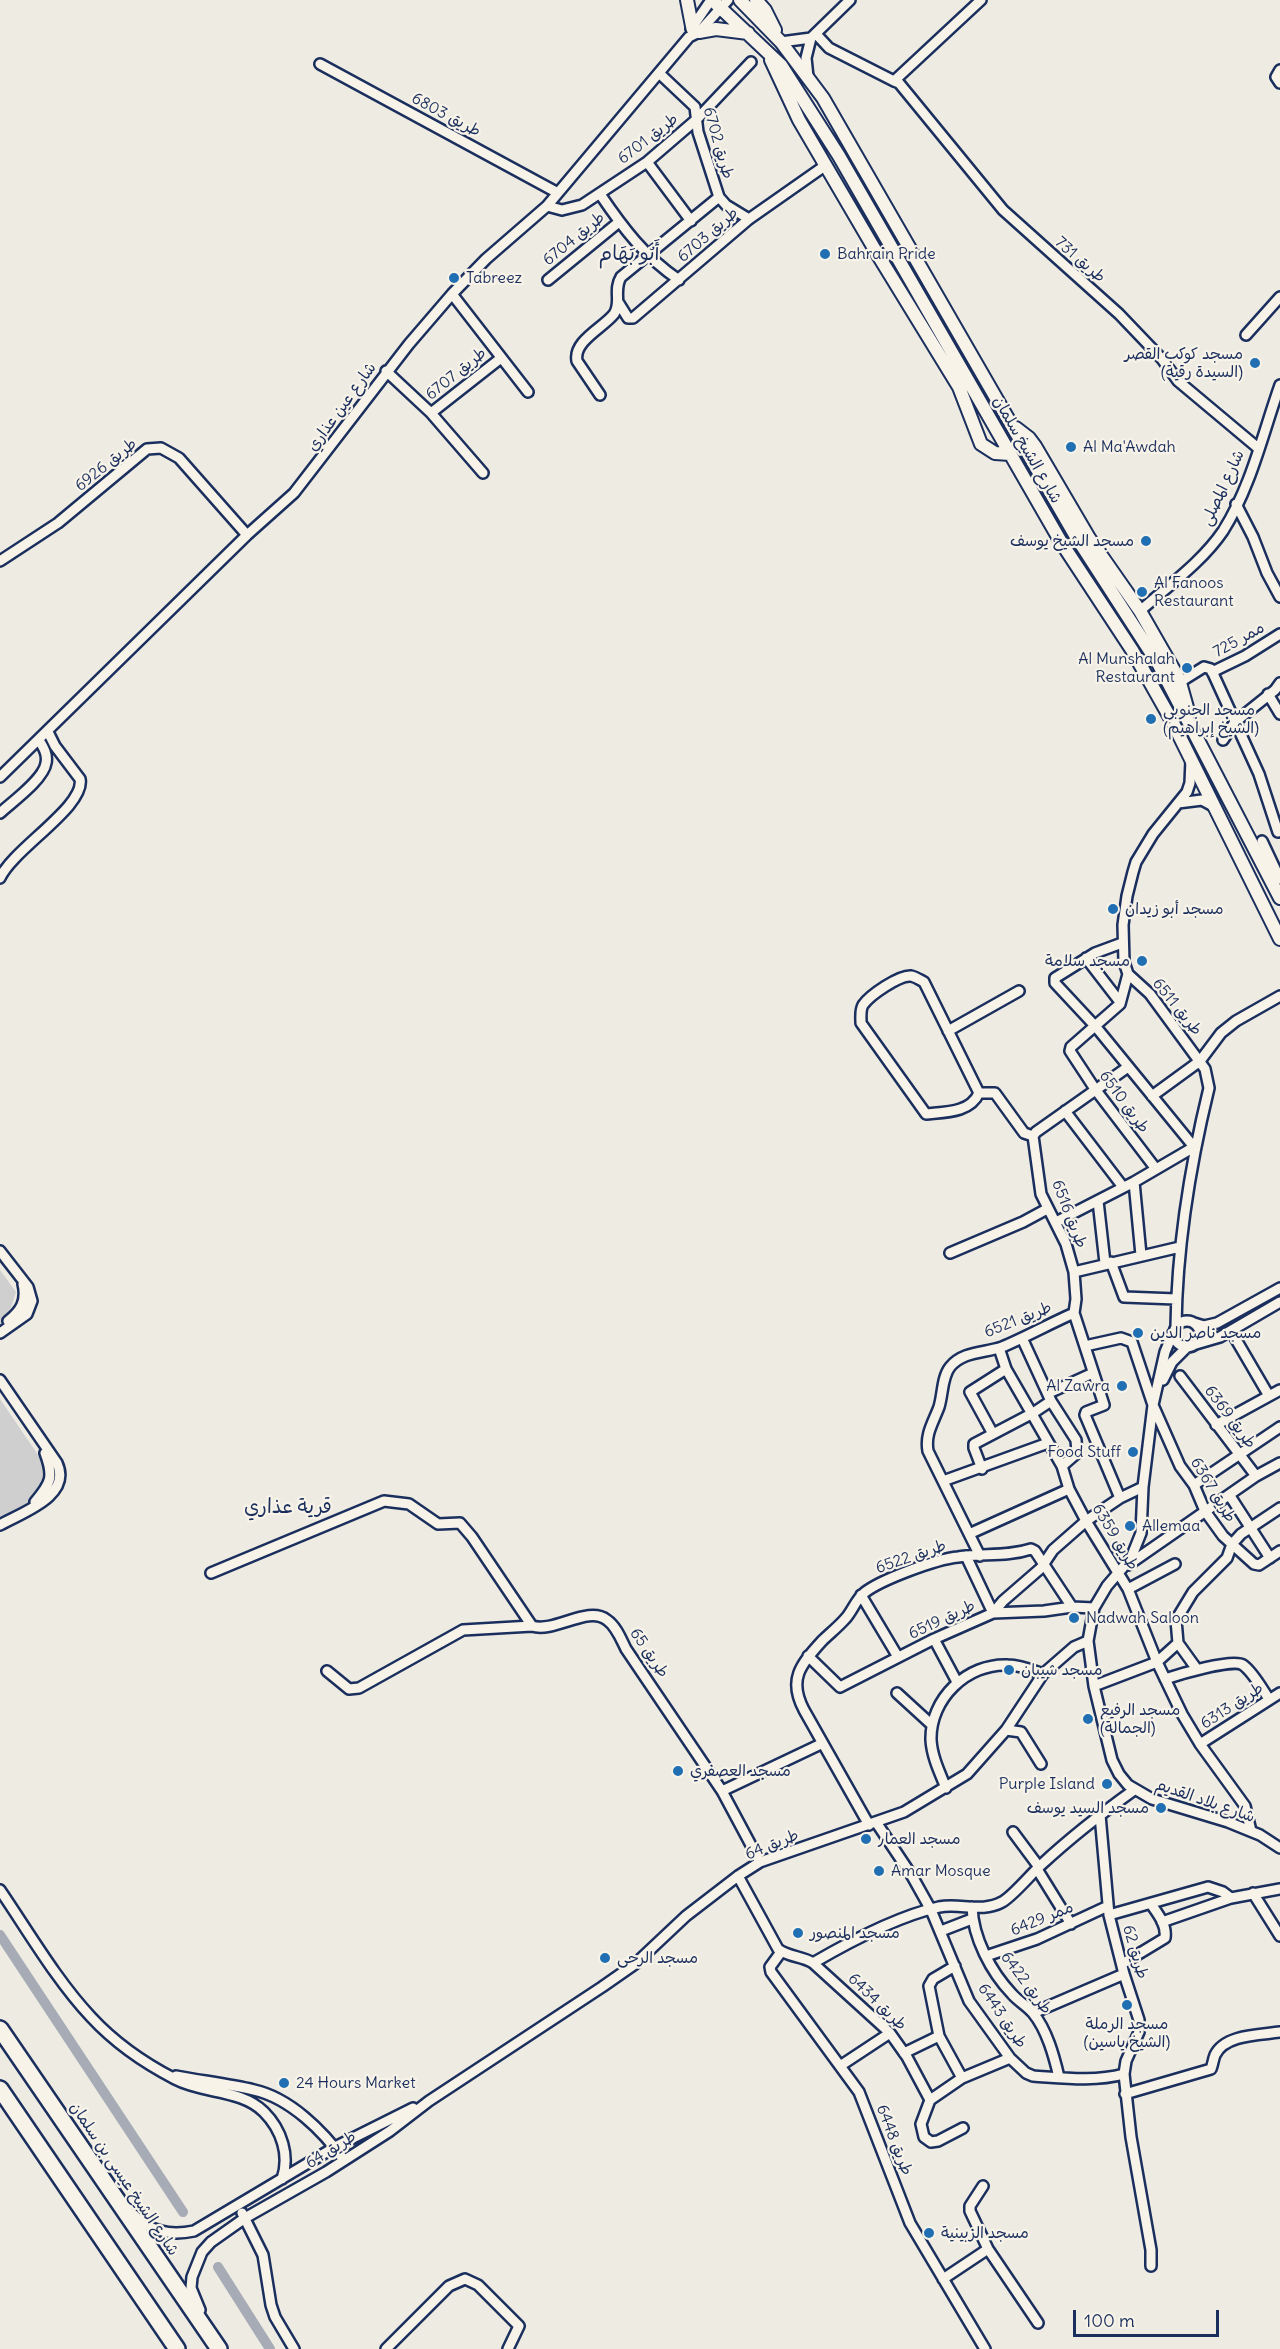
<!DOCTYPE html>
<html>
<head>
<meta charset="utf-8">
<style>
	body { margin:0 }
	#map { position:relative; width:1280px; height:2349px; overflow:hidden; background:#eeebe2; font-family:Delius,sans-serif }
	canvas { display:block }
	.scale { position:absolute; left:1073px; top:2310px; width:146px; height:27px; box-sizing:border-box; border:3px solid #1b2f5e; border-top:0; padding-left:8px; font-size:18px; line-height:21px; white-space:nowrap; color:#1b2f5e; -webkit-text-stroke:4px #f7f3e8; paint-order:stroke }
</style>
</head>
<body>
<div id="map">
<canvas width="1280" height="2349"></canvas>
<div class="scale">100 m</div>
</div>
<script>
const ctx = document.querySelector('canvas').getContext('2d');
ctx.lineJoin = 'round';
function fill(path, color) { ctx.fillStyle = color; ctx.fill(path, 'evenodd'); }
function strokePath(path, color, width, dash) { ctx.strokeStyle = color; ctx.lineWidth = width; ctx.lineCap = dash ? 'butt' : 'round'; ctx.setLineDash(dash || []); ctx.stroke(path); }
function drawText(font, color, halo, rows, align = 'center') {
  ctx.font = font + ' Delius,"Playpen Sans Arabic",sans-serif'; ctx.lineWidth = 4.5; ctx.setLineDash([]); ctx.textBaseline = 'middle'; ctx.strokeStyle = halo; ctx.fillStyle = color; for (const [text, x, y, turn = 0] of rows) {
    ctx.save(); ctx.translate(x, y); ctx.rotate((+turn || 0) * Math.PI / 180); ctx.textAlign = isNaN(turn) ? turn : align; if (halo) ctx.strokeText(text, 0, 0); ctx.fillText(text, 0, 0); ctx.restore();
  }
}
fill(new Path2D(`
	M0,1270l16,22 -9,28 -7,4z
	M0,1399l47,69 -10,29 -37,23z`), '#cfcfcf');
strokePath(new Path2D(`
	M0,1935l183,277
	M218,2267l52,82`), '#a6abb5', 10);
const minor = new Path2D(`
	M691,29l20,-29
	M816,34l13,14 65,33 87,-81
	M781,42l30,-4 39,-38
	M320,64l238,129
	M1280,70l-4,7 4,6
	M659,73l36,34 3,25 21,65 7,8 23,14
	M808,77l-2,-19 5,-20
	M894,81l5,2 104,127 116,104 43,45 16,22 80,67
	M647,162l44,59
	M600,194c23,34 45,63 79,86
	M547,206l15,4 20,-5 65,-43 50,-43 54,-57
	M548,280l71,-58
	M452,294l76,98
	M618,302l10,16h5l116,-99 77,-54
	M1246,335l34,-38
	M386,371l45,42 52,60
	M600,395l-23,-34c-4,-20 26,-33 37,-47 8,-11 -1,-24 7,-37l98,-80
	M431,413l70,-55
	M1236,504l17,33 14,36 13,24
	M0,561l58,-38 89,-74 14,-1 18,10 68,77
	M1140,611c28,-25 62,-49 83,-80 28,-44 40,-98 57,-146
	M1212,672l33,-16 35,-22
	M1180,682l24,-15 7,2 48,105 19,58
	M1268,694l12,20
	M1223,740l12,-18 40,-32 5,-7
	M0,777l247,-242 47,-42 115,-149 43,-50 34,-35 61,-53 142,-169 10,-5 29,-32
	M1178,803l24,-3 13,7
	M0,813c12,-11 44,-34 46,-50 2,-9 -3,-16 -7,-23
	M1262,841l18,38
	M0,878c13,-29 86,-72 80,-99l-25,-33 -7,-14
	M1086,958l34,44
	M1128,974l22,20 55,75 4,19c-19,78 -32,157 -33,238
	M948,1031l71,-40
	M979,1093c-9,20 -34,19 -53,21l-65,-91c0,-7 -1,-13 2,-18 7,-10 36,-30 48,-29 5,1 9,4 13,6l55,111h16l29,40 9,3
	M1152,1096l48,-35 21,-28 15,-12 44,-25
	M1065,1111l58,76
	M1156,1169l-61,-80 -25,-38 1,-4 49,-43 8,-30 -4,-12 -1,-37 4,-29 6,-24 3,-10 17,-28 34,-42 3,-9 1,-23
	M1134,1182l7,73
	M1098,1201l7,62
	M1056,1222l78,-40 60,-35 -98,-120 -41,-44v-5l40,-25 27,-10
	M0,1251l28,36 4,14 -5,13 -27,19
	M950,1253l73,-31 24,-13
	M1111,1262l13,35 52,2
	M1074,1272l106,-25
	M1174 1334a13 13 0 1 1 26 0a13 13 0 1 1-26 0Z
	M8,1321c13,-10 19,-20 15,-37
	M1194,1323l10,3 13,-3 63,-35
	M1231,1331l38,65
	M1173,1333l-8,19 -12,53 -10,82 -2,46 -10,25 -24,28 -13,22 -6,33 6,45 18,74 7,14 9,11 24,14 76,23 32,13 20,13
	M1022,1338l29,63 25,39 1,13 -15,13
	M1196,1344l24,-7 60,-35
	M1085,1346l36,-8 11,4 21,63 27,61 14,19 11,26 18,25 31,28 5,1 21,-14
	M999,1348l7,21 56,97 7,23 17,32 42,68 29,73 25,52 18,30 45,62 6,25
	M1180,1376l76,100
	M0,1380l57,83c15,33 -34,49 -57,62
	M1163,1380l9,-18 14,-14
	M1049,1393l44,-20
	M1216,1425l64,-35
	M993,1434l-23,-42 36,-23
	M982,1469l-8,-21v-4l59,-31 18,-12
	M943,1481l105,-38
	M1194,1485l86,-58
	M1230,1496l40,62
	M1120,1498l-35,-83 1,-3 18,-7 -30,-92 2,-14 -2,-27 -8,-28 -25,-50 -8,-58 3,-4 92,-65
	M35,1502c16,-19 19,-25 10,-49
	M969,1534l100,-45
	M966,1556l27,57
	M980,1556l-52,-105c-3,-17 5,-28 11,-44 4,-13 3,-30 11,-40 13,-16 35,-14 52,-20 24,-10 47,-23 72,-34
	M1128,1565l128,-89 24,-13
	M211,1573l173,-72 25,3 29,20 22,-1 12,14 60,89c23,7 56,-21 75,-6 9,6 14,19 19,29l96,142 38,71
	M1128,1589l47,-25
	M861,1595l37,62
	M993,1613l51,-2 28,-4 22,1
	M934,1639l23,43
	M1178,1643l18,25
	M808,1656l32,31 94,-48 59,-26 10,-12 38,-33 12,-18 33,-29 34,-23 23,-11
	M327,1671l22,18 10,-1 104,-58 69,-4
	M1165,1679c12,-4 68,-21 78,-14 10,7 19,24 26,34
	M1094,1686l63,-24 21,-19 -2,-23 17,-28 34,-34 5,-14 9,-10 39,-26
	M897,1693l35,32
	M1006,1730l15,2 20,32
	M1200,1744l80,-51
	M946,1788c-6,-15 -14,-31 -15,-48 -1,-41 36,-77 77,-75 12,0 24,5 35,9
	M722,1791l99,-47
	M1100,1815l9,100 15,59 15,46v12l-13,29 -2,13 7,63 20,113v16
	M876,1822l36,54 19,34 38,91 41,57 16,15 7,3c31,2 61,6 91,-2
	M869,1825l-65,-115c-16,-30 -4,-45 18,-69 7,-7 16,-14 23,-22 7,-7 11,-20 19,-26 16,-13 72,-34 94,-36 24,-4 49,0 73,-8l4,2 37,56
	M1013,1832l26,35
	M1037,1869l34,55
	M738,1876l40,73c10,8 24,7 35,14l77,70 17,24 23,43
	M0,1890c28,41 57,91 91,127 24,26 53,46 84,62 28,15 66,10 89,33 18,18 26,44 18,67
	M1253,1893l27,43
	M972,1907c1,31 19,65 40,87 6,7 15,12 21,19 14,17 21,43 26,64
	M1109,1915l99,-28 15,5 8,6
	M1162,1922l69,-24 49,-9
	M941,1931l31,-12
	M781,1952l-11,15 1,5 88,120 51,131 75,126
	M986,1956l51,-17 71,-33
	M813,1963c36,-21 85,-47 126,-56 21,-4 43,6 63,-5 10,-5 29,-28 39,-37 29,-27 61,-52 93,-75
	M1122,1964l43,-26c2,-13 -7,-24 -14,-34
	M955,1966l-22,13 -4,7 10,50 23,42
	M1033,2013l91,-39
	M904,2053l35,-17
	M840,2066l50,-33
	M176,2076c26,5 53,8 78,14 36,8 69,41 90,70
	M1125,2094l86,-25c2,-5 2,-9 4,-14 10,-21 46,-20 65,-23
	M930,2100l32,-22 48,-20
	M930,2100l-9,24 3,13 7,5 7,-1 25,-13
	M983,2186l-13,20v5l18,38 50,74
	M242,2213l21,42 8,50 4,12 19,32
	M133,2214c17,18 37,22 61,17l141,-84 78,-39
	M943,2279l45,-30
	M200,2310l-9,-22 1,-11 10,-25 9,-10 34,-24 81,-46 64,-41 39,-30 173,-114 33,-23 51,-48 52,-40 22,-14 144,-50 63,-38 39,-44 37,-56 31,-27 14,-6
	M386,2349l63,-63 16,-7 13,6 41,41 -11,23`);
const major = new Path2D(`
	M687,0l5,26
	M712,0l69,65 58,91 222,386 71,108 40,71 108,218
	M740,0l41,42 42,56 252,437 84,130 121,233
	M756,0l9,10 10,20
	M699,32l17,-3 32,4
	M771,60l28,60 79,135 81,132 22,57 14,9 15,1
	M1016,428l13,10 6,8 54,92 51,73 39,68 9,32`);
const highway = new Path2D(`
	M0,2029l219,320
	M0,2089l177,260`);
strokePath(minor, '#1b2f5e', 14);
strokePath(major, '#1b2f5e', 16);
strokePath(highway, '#1b2f5e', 20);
strokePath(minor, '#f7f3e8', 9);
strokePath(major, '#f7f3e8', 12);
strokePath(highway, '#f7f3e8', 15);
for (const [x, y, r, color] of [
	[825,254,6,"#1f6fb2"],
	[454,278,6,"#1f6fb2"],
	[1255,363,6,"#1f6fb2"],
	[1071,447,6,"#1f6fb2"],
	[1146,541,6,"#1f6fb2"],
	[1142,592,6,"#1f6fb2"],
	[1187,668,6,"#1f6fb2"],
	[1151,719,6,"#1f6fb2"],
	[1113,909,6,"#1f6fb2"],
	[1142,961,6,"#1f6fb2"],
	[1138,1333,6,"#1f6fb2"],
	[1122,1386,6,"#1f6fb2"],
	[1133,1452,6,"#1f6fb2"],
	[1130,1526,6,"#1f6fb2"],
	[1074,1618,6,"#1f6fb2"],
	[1009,1670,6,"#1f6fb2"],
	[1088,1719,6,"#1f6fb2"],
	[678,1771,6,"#1f6fb2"],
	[1107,1784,6,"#1f6fb2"],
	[1161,1808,6,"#1f6fb2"],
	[866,1839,6,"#1f6fb2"],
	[879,1871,6,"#1f6fb2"],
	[798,1933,6,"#1f6fb2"],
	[605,1958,6,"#1f6fb2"],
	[1127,2005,6,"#1f6fb2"],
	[284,2083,6,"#1f6fb2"],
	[929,2233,6,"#1f6fb2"]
]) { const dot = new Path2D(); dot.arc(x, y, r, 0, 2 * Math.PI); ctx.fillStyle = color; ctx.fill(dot); strokePath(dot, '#f7f3e8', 2); }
drawText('16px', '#1b2f5e', '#f7f3e8', [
	["طريق 6803",446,115,28],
	["طريق 6701",648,139,-38],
	["طريق 6702",718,143,74],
	["طريق 6703",708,235,-41],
	["طريق 6704",574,239,-39],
	["طريق 731",1080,260,41],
	["طريق 6707",456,374,-39],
	["شارع عين عذاري",342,407,-54],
	["شارع الشيخ سلمان",1027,450,60],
	["طريق 6926",106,465,-39],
	["شارع المصلى",1223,488,-65],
	["ممر 725",1239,640,-29],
	["طريق 6511",1177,1007,51],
	["طريق 6510",1124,1102,54],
	["طريق 6516",1069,1214,69],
	["طريق 6521",1018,1320,-22],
	["طريق 6369",1230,1417,53],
	["طريق 6367",1213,1490,59],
	["طريق 6359",1115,1537,59],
	["طريق 6522",911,1557,-19],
	["طريق 6519",942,1620,-25],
	["طريق 65",649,1653,56],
	["طريق 6313",1232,1706,-33],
	["شارع بلاد القديم",1205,1801,19],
	["طريق 64",772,1845,-22],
	["ممر 6429",1042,1919,-22],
	["طريق 62",1135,1952,74],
	["طريق 6422",1026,1983,53],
	["طريق 6434",877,2002,44],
	["طريق 6443",1002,2016,56],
	["طريق 6448",894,2140,69],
	["طريق 64",331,2150,-32],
	["شارع الشيخ عيسى بن سلمان",124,2179,56]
]);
drawText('16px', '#1b2f5e', '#f7f3e8', [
	["Bahrain Pride",837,254],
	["Tabreez",466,278],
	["مسجد كوكب القصر",1243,354,"right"],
	["(السيدة رقية)",1243,372,"right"],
	["Al Ma'Awdah",1083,447],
	["مسجد الشيخ يوسف",1134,541,"right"],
	["Al Fanoos",1154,583],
	["Restaurant",1154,601],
	["Al Munshalah",1175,659,"right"],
	["Restaurant",1175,677,"right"],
	["مسجد الجنوبي",1163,710],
	["(الشيخ إبراهيم)",1163,728],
	["مسجد أبو زيدان",1125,909],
	["مسجد سلامة",1130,961,"right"],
	["مسجد ناصر الدين",1150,1333],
	["Al Zawra",1110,1386,"right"],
	["Food Stuff",1121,1452,"right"],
	["Allemaa",1142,1526],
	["Nadwah Saloon",1086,1618],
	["مسجد شيبان",1021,1670],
	["مسجد الرفيع",1100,1710],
	["(الجمالة)",1100,1728],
	["مسجد العصفري",690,1771],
	["Purple Island",1095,1784,"right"],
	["مسجد السيد يوسف",1149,1808,"right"],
	["مسجد العمار",878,1839],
	["Amar Mosque",891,1871],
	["مسجد المنصور",810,1933],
	["مسجد الرحى",617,1958],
	["مسجد الرملة",1127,2024,"center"],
	["(الشيخ ياسين)",1127,2042,"center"],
	["24 Hours Market",296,2083],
	["مسجد الزبينية",941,2233]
], 'left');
drawText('20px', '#1b2f5e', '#f7f3e8', [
	["أَبُو بَهَام",629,254],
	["قرية عذاري",288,1507]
]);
</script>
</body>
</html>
